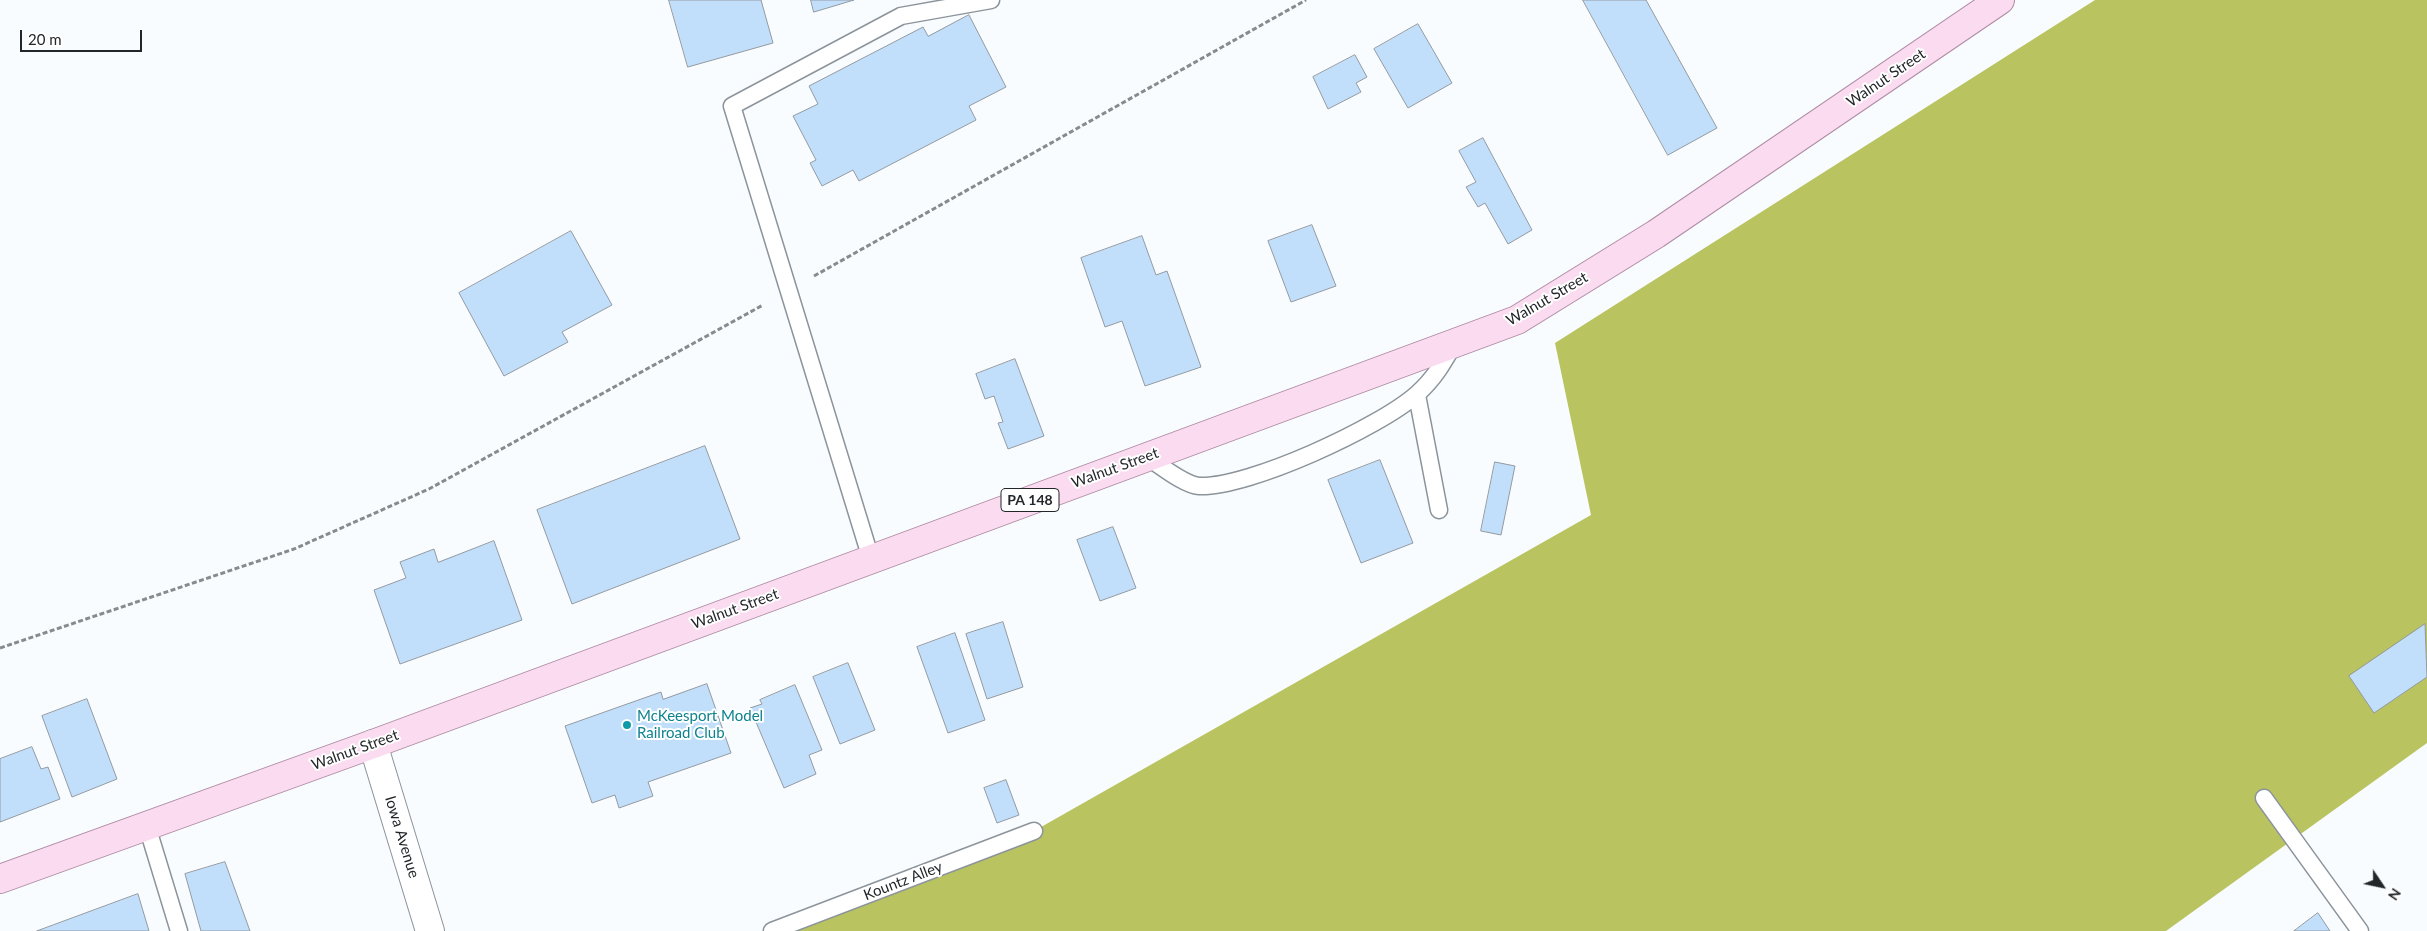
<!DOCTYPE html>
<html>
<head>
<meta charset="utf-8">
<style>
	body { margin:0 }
	#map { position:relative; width:2427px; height:931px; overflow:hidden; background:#f9fcff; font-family:Lato,sans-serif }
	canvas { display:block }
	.north { position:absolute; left:2357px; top:861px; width:50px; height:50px; -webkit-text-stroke:4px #fff; paint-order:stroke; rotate:124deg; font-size:14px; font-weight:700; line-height:20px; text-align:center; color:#232629 }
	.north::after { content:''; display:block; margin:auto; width:18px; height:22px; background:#232629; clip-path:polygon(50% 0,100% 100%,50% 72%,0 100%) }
	.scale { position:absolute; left:20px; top:30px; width:122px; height:22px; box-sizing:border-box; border:2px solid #232629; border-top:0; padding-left:6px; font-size:15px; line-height:18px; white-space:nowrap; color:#232629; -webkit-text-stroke:4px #fff; paint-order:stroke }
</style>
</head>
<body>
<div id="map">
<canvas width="2427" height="931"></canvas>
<div class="north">N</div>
<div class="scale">20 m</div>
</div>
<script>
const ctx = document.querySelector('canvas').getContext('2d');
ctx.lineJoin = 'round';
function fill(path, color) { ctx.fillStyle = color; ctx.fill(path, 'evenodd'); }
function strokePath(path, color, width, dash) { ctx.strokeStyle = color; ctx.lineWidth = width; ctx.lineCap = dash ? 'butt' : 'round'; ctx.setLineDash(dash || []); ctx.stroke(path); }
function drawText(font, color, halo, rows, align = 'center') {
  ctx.font = font + ' Lato,sans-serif'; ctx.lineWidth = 4; ctx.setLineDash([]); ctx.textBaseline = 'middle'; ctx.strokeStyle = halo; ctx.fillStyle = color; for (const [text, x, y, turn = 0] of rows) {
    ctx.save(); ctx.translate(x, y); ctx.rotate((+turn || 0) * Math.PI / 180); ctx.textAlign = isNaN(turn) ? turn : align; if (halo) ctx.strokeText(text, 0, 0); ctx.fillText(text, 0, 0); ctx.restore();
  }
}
fill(new Path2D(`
	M2095,0h332v743l-261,188h-1395l263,-100 557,-316 -36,-172z`), '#b9c360');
const building = new Path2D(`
	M669,0h92l12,43 -85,24z
	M811,0h43l-40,12z
	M1583,0h63l71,128 -49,27z
	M969,15l37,72 -37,19 7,14 -117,61 -6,-11 -31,16 -12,-23 6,-3 -23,-44 25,-12 -9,-18 114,-59 5,9z
	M1418,24l34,59 -44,25 -34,-59z
	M1355,55l12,22 -11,6 5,9 -33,17 -15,-32z
	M1483,138l49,92 -24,14 -23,-41 -7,4 -12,-20 10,-5 -17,-31z
	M1312,225l24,61 -45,16 -23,-61z
	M571,231l41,74 -50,27 6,10 -64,34 -45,-83z
	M1142,236l14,39 11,-4 34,96 -56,19 -23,-65 -17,6 -24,-69z
	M1015,359l29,77 -36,13 -10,-26 5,-1 -9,-26 -9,3 -9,-25z
	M705,446l35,93 -168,65 -35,-94z
	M1380,460l33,83 -52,20 -33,-83z
	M1495,462l20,4 -14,69 -20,-4z
	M1113,527l23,61 -36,13 -23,-61z
	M494,541l28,79 -122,44 -26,-74 32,-12 -6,-16 34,-13 4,13z
	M1003,622l20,65 -36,12 -21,-65z
	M2425,624l2,53 -53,36 -25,-37z
	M955,633l30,87 -37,13 -31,-86z
	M848,663l27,67 -35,14 -27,-67z
	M707,684l24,69 -83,29 5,14 -34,12 -4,-13 -23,8 -27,-77 96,-34 2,7z
	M795,685l27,65 -13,5 7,19 -32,14 -34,-80 12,-4 -2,-4z
	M87,699l30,80 -45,18 -30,-81z
	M32,747l9,22 7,-2 12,32 -60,23v-63z
	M1006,780l13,35 -22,8 -13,-35z
	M225,862l25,69h-49l-16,-57z
	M138,894l11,37h-112z
	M2318,913l12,18h-36z`);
fill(building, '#c1dffb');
strokePath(building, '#939aa1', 1);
const lane = new Path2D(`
	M1417,395l22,115
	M1147,457c13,8 37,28 52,29 50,2 181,-59 218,-92 17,-15 27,-32 38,-52
	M871,559l-139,-453 169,-90 90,-16
	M2264,798l96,133
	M147,826l32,105
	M772,931l262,-100`);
const street = new Path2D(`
	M373,744l57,187`);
const primary = new Path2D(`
	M0,879l373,-135 1144,-424 139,-86 344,-234`);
strokePath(lane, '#8c949b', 19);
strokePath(street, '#8c949b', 30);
strokePath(primary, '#ae8ca4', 30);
strokePath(new Path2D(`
	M814,276l492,-276
	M0,648l294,-99 135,-60 334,-184`), '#888b8e', 3, [5, 2.5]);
strokePath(lane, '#fff', 16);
strokePath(street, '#fff', 28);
strokePath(primary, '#fbdbf0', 28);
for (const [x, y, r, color] of [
	[627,725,5,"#0f9aa8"]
]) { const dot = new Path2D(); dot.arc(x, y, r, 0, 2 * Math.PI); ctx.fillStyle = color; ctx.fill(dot); strokePath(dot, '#fff', 2); }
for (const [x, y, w] of [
	[1030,500,58]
]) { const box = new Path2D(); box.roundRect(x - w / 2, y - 11.5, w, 23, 4); ctx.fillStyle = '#fff'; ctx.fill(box); strokePath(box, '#232629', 1); }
drawText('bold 14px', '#232629', null, [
	["PA 148",1030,500]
]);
drawText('15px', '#232629', '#fff', [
	["Walnut Street",1886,78,-34],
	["Walnut Street",1547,299,-30],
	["Walnut Street",1115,468,-20],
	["Walnut Street",735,609,-20],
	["Walnut Street",355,750,-20],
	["Iowa Avenue",402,837,73],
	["Kountz Alley",903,881,-21]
]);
drawText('15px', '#0d838f', '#fff', [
	["McKeesport Model",637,716],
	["Railroad Club",637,733]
], 'left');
</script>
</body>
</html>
